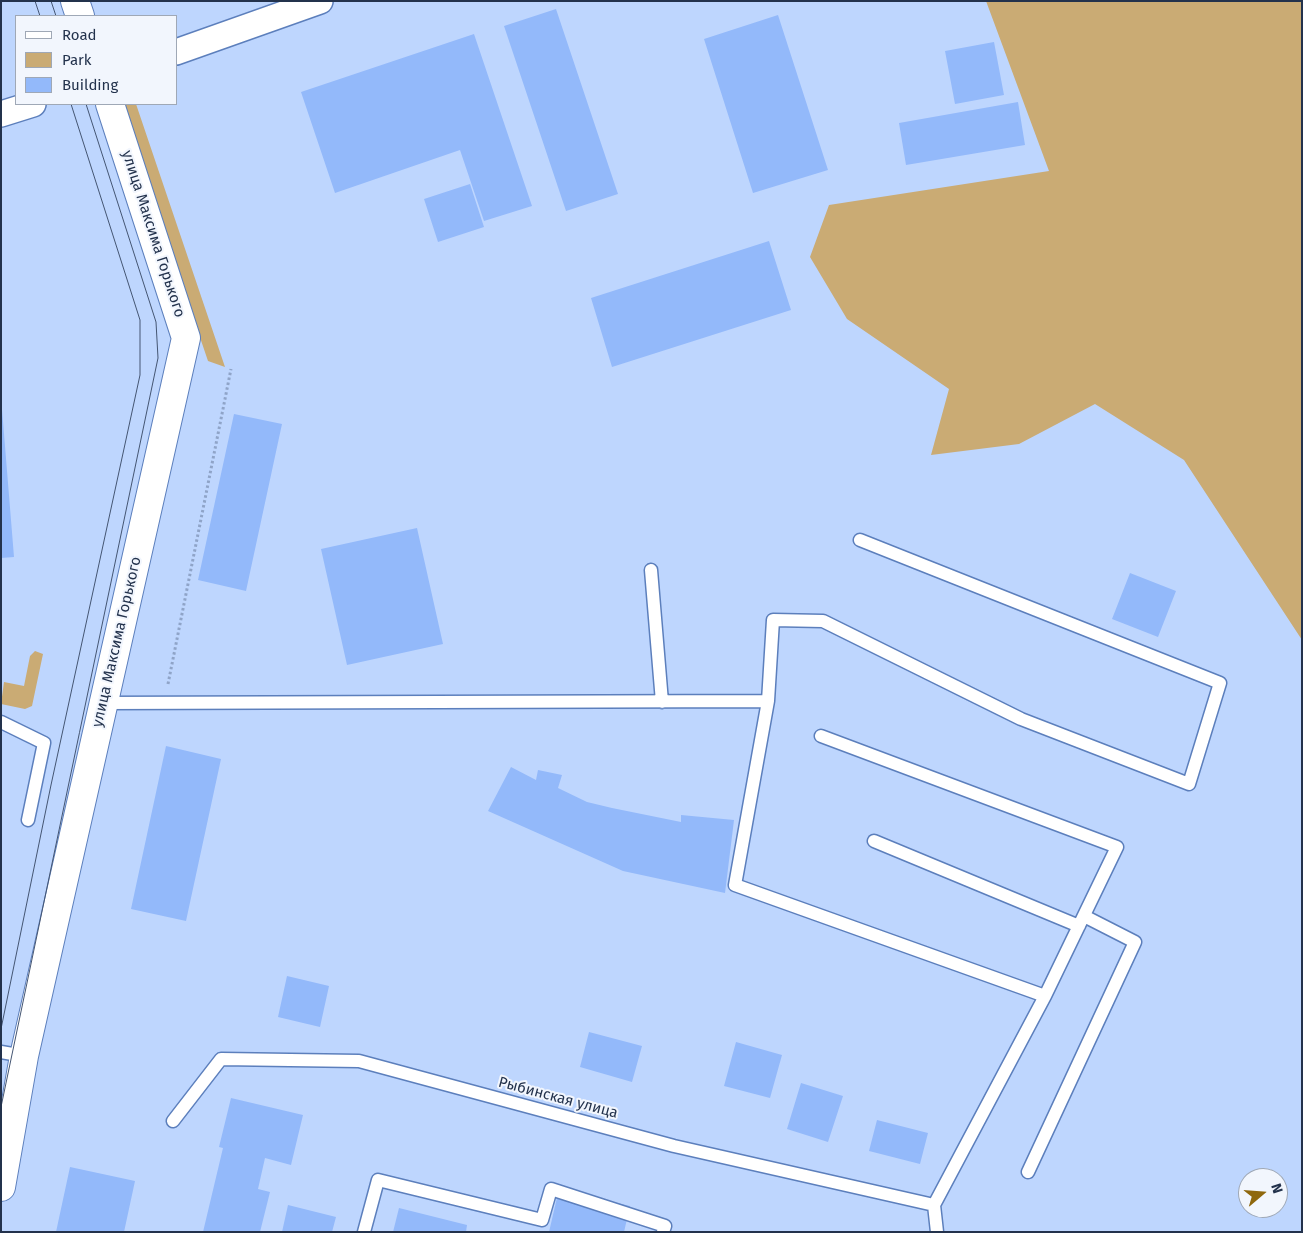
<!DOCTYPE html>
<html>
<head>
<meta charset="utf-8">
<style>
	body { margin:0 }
	#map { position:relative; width:1303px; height:1233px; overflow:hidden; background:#bed6fe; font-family:"Fira Sans",sans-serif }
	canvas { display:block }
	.frame { position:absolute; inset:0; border:2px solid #23324c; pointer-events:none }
	.legend { position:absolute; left:15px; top:15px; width:162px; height:90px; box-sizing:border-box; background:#f2f6fd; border:1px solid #9fa8b6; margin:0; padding:6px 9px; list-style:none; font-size:15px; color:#23324c }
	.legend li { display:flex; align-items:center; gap:10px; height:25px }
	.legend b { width:25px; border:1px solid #9fa8b6 }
	.north { position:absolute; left:1238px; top:1168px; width:50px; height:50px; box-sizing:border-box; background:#f2f6fd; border:1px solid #9fa8b6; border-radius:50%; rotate:72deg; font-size:14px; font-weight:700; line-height:20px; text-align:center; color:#23324c }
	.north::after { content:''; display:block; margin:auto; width:18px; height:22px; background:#8f680e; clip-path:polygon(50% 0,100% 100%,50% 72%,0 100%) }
</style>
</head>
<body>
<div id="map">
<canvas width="1303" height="1233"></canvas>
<div class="frame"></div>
<ul class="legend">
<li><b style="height:6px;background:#fff"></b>Road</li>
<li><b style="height:14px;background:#caab74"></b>Park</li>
<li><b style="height:14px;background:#93b9fa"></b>Building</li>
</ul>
<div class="north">N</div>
</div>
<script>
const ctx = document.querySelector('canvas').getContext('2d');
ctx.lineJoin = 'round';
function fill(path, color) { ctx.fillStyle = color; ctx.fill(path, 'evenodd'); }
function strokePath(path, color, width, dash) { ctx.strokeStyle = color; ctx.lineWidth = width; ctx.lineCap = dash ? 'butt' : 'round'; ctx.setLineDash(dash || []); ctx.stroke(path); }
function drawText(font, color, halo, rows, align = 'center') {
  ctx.font = font + ' "Fira Sans",sans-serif'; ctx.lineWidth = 4; ctx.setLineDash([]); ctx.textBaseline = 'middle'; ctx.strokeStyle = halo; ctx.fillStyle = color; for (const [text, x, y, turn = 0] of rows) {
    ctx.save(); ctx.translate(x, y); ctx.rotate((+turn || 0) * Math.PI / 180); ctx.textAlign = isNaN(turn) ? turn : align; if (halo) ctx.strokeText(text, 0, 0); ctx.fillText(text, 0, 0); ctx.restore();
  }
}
fill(new Path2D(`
	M986,1h316v639l-118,-180 -89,-56 -76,40 -88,11 18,-66 -102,-70 -37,-62 19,-52 220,-34z
	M121,104h15l89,263 -17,-6z
	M35,651l8,3 -11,52 -7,3 -24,-5 3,-22 20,4 6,-30z`), '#caab74');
fill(new Path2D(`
	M556,9l62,185 -52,17 -62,-185z
	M778,15l50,155 -75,23 -49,-154z
	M474,34l58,172 -48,15 -24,-71 -125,43 -34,-101z
	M994,42l10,53 -49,9 -10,-53z
	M1018,102l7,43 -119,20 -7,-42z
	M470,184l14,43 -46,15 -14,-43z
	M769,241l22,69 -179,57 -21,-69z
	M1,397l13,160 -13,1z
	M234,414l48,10 -36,167 -48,-11z
	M417,528l26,116 -96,21 -26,-116z
	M1130,573l46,18 -18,46 -46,-18z
	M166,746l55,13 -35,162 -55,-12z
	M511,767l25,13 2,-10 24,5 -4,13 29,14 25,6 69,14v-7l53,5 -9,73 -102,-22 -135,-60z
	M287,976l42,10 -9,41 -42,-10z
	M589,1032l53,14 -10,36 -52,-15z
	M736,1042l46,13 -12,43 -46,-12z
	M801,1083l42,13 -15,46 -41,-13z
	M231,1098l72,17 -12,50 -26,-7 -7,31 12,3 -10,40h-57l20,-84 -4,-1z
	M877,1120l51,13 -8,31 -51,-13z
	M70,1167l65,14 -11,51h-68z
	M559,1189l71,17 -6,26h-75z
	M288,1205l48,12 -4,15h-50z
	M399,1208l68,17 -1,7h-73z`), '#93b9fa');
const lane = new Path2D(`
	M651,570l11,132
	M768,701l-33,184 310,111 -111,209
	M103,703l665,-2 5,-81 50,1 198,98 168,65 31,-101 -360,-143
	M1,722l43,21 -16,77
	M821,736l296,111 -72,149
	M874,841l205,85
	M1,1052l23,4
	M173,1121l48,-62 138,2 315,85 260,59 3,27
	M1028,1172l107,-230 -51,-26
	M364,1232l14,-52 164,40 9,-31 114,37 -2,6`);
const street = new Path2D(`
	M176,52l144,-51
	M1,114l32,-10`);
const secondary = new Path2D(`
	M75,1l5,15
	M1,1187l23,-131 162,-718 -76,-234`);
strokePath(lane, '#5c7fbc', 15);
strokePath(street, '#5c7fbc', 28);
strokePath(secondary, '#5c7fbc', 30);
strokePath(new Path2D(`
	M168,684l63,-315`), '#8fa4c8', 3, [2.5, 2.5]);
strokePath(lane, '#fff', 12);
strokePath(street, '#fff', 25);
strokePath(secondary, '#fff', 28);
strokePath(new Path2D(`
	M35,1l5,15
	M51,1l5,15
	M1,1029l50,-244 89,-410v-55l-69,-216
	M1,1107l157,-749 -2,-36 -70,-218`), '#445572', 1);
drawText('15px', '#23324c', '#f2f6fd', [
	["улица Максима Горького",153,234,72],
	["улица Максима Горького",117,642,-77],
	["Рыбинская улица",558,1098,15]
]);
</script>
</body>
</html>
